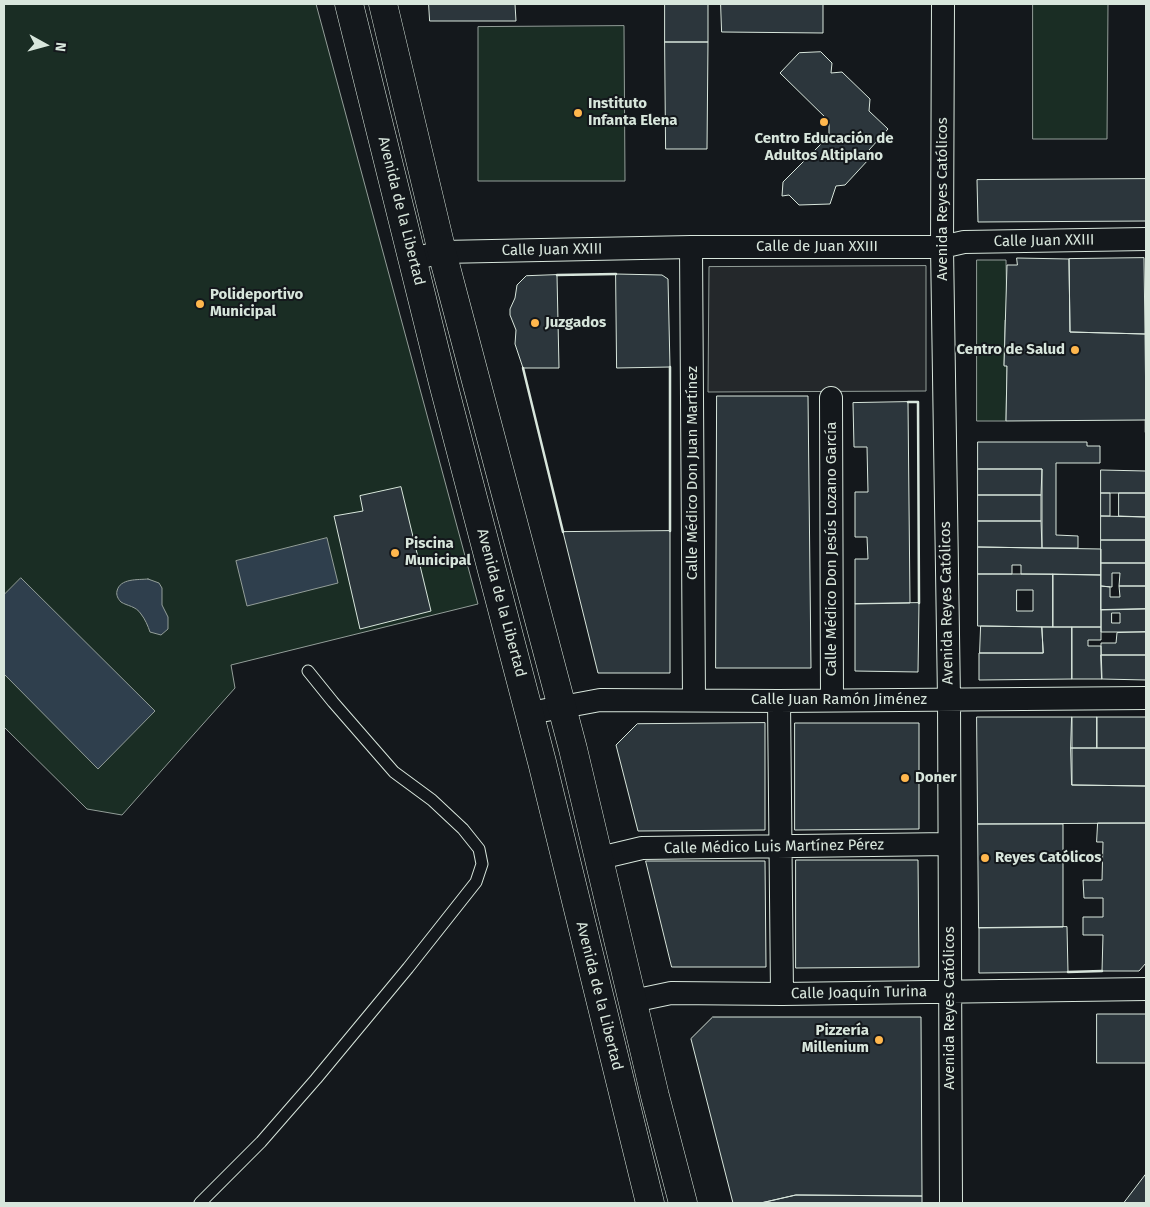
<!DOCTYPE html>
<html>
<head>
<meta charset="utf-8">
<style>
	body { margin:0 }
	#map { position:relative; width:1150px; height:1207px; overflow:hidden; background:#14181c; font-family:"Fira Sans",sans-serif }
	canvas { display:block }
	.frame { position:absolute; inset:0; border:5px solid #d8e6dc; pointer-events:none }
	.north { position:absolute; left:20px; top:20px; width:50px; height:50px; -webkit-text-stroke:4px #14181c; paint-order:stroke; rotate:97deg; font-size:14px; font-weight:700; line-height:20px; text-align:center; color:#d8e6dc }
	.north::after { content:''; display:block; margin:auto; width:18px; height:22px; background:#d8e6dc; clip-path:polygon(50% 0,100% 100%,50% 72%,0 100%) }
</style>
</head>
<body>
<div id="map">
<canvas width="1150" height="1207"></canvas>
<div class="frame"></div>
<div class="north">N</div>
</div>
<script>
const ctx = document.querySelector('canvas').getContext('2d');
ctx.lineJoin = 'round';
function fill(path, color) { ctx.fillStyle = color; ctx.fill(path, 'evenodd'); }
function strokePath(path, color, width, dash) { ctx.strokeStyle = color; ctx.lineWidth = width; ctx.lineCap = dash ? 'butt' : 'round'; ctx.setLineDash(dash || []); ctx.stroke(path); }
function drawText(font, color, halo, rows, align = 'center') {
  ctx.font = font + ' "Fira Sans",sans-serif'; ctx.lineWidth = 4; ctx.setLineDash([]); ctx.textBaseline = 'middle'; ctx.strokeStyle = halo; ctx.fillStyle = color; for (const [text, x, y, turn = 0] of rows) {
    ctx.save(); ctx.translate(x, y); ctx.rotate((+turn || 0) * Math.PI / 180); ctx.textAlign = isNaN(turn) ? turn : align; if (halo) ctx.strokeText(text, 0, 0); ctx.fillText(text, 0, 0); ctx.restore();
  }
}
const green = new Path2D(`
	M4,4h312l162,600 -247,61 4,23 -113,127 -35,-6 -83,-82z
	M1033,4h75l-1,135h-74z
	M624,26l1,155h-147v-154z
	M977,260h29l1,60h-2l-1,45 3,1 -1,55h-29z`);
fill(green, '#1a2d24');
strokePath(green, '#939e99', 1);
const parking = new Path2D(`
	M926,266v125l-218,1 1,-125z`);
fill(parking, '#24282b');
strokePath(parking, '#939e99', 1);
const water = new Path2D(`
	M327,538l11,45 -91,23 -11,-45z
	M21,578l134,133 -57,58 -94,-95v-79z
	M148,579l11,4 3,5v17l6,12v12l-7,6 -11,-3c-2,-6 -5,-13 -9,-18 -5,-8 -14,-8 -20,-12 -3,-3 -5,-7 -4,-11 3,-13 21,-11 31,-12z`);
fill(water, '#2f3f4d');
strokePath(water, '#939e99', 1);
const building = new Path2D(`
	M429,4h86l1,17h-86z
	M665,4h43v38h-43z
	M721,4h102v29l-101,-1z
	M665,42h43l-1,107h-41z
	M821,52l11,11 -1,10 11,-1 28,27 -1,12 19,18 -19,21v9l-24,26 -9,1 -6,18 -31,1 -10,-10 -7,1 1,-14 46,-46v-15l-49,-48 19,-20z
	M1146,179v42l-168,1 -1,-42z
	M1017,258l52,1 1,73 75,2 1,86 -140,1 1,-55h-3l3,-101h10z
	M1144,258l1,76 -75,-2 -1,-73z
	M616,274l46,1 6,4 2,88 -53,1z
	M557,275l2,93h-36l-8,-24 1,-14 -6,-15v-6l5,-11 2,-13 9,-9z
	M717,396h91l3,272h-95z
	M908,402l2,201 -55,1v-45h13l-1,-22h-12v-45h13l-1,-45h-13l-1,-44z
	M978,442h109v4h13v17h-44v72l22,1v12h-36v-79h-64z
	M978,469h64l-1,26h-63z
	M1101,470l45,1v22h-45z
	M401,487l30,124 -71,18 -26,-113 29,-5 -3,-15z
	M1101,493h9v23h-9z
	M1119,493h27v24l-27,-1z
	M978,495h63v26h-63z
	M1101,516l45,1v23h-45z
	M978,521h63l1,27 -64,-1z
	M670,531v142h-72l-35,-141z
	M1101,540h45v23h-45z
	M978,547l123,2v26l-80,-1v-9h-9v9h-34z
	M1101,563h45v23h-27l1,-13h-8v14l-11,-1z
	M978,574h75v53l-75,-1zM1017,590h16v21h-16z
	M1053,574l48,1v52h-48z
	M1101,586l9,1v10h10l-1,-11h27v23l-45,1z
	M919,603l-1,69 -63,-1v-67z
	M1146,609v23h-45v-22zM1112,613h8v10h-8z
	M981,626l61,1 1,26h-63z
	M1042,627h30v52l-93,1v-27h64z
	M1072,627h29v13h-13v6h13l1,33h-30z
	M1146,632v23h-45v-12h15l1,-10z
	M1101,655h45v25l-44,-1z
	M977,717h95v68l74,1v37l-168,1z
	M1072,717h25v31h-26z
	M1097,717h49v31h-49z
	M765,723v107l-127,1 -22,-86 21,-21z
	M795,723h124v106l-124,1z
	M1071,748h75v38l-74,-1z
	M1098,823h48v140l-7,8h-37l1,-36h-20v-18h20v-19h-19l-1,-18h19l1,-38h-6z
	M978,824h85v103l-84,1z
	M796,860h122l1,107 -123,1z
	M646,861h119l1,106h-94z
	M1067,927l1,45 -89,1v-45z
	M1097,1014h49v49h-49z
	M713,1017h208l1,179 -126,-1 -35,8h-28l-42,-164z
	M1146,1174v29h-22z
	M796,1195l126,1v7h-161z`);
fill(building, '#2c363c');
strokePath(building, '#d8e6dc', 1);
const lane = new Path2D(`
	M200,1203l61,-61 55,-63 92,-111 68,-86 6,-18 -3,-15 -16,-20 -31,-29 -38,-28 -61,-70 -25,-31`);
const street = new Path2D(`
	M943,4l-1,243 7,452 2,504
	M691,247l3,453
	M413,259l29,-7 249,-5h251l22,-5 182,-3
	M831,398l1,302
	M779,701l3,293
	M530,713l70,-13 179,1 367,-3
	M600,858l42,-10 307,-4
	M633,1001l38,-8 111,1 364,-5`);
const secondary = new Path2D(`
	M349,4l94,379 99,379 108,441
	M383,4l59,248 131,497 82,347 28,107`);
strokePath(lane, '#d8e6dc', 13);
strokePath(street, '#d8e6dc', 24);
strokePath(secondary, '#d8e6dc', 29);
strokePath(lane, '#14181c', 11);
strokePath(street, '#14181c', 22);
strokePath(secondary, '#14181c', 28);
strokePath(new Path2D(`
	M557,275l59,-1
	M523,368l40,164
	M908,402h10l1,201
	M1146,420v12
	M670,531v-164
	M1068,972l34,-1`), '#d8e6dc', 2.5);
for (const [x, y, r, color] of [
	[578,113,5,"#ffb74d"],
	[824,122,5,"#ffb74d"],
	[200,304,5,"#ffb74d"],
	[535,323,5,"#ffb74d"],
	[1075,350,5,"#ffb74d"],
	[395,553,5,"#ffb74d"],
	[905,778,5,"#ffb74d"],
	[985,858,5,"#ffb74d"],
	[879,1040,5,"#ffb74d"]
]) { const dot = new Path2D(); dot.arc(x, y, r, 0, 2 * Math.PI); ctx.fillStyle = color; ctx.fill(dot); strokePath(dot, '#14181c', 2); }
drawText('bold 15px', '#d8e6dc', '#14181c', [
	["Instituto",588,104],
	["Infanta Elena",588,121],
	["Centro Educación de",824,139,"center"],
	["Adultos Altiplano",824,156,"center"],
	["Polideportivo",210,295],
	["Municipal",210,312],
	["Juzgados",545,323],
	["Centro de Salud",1065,350,"right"],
	["Piscina",405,544],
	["Municipal",405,561],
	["Doner",915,778],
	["Reyes Católicos",995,858],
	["Pizzería",869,1031,"right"],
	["Millenium",869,1048,"right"]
], 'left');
drawText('15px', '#d8e6dc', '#14181c', [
	["Avenida Reyes Católicos",943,199,-90],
	["Avenida de la Libertad",401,211,76],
	["Calle Juan XXIII",1044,241,-1],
	["Calle de Juan XXIII",817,247],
	["Calle Juan XXIII",552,250,-1],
	["Calle Médico Don Juan Martínez",693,473,-90],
	["Calle Médico Don Jesús Lozano García",832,549,-90],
	["Avenida de la Libertad",501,603,75],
	["Avenida Reyes Católicos",947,603,-91],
	["Calle Juan Ramón Jiménez",839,700],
	["Calle Médico Luis Martínez Pérez",774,847,-1],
	["Calle Joaquín Turina",859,993,-1],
	["Avenida de la Libertad",599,996,76],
	["Avenida Reyes Católicos",950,1008,-90]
]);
</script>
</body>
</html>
